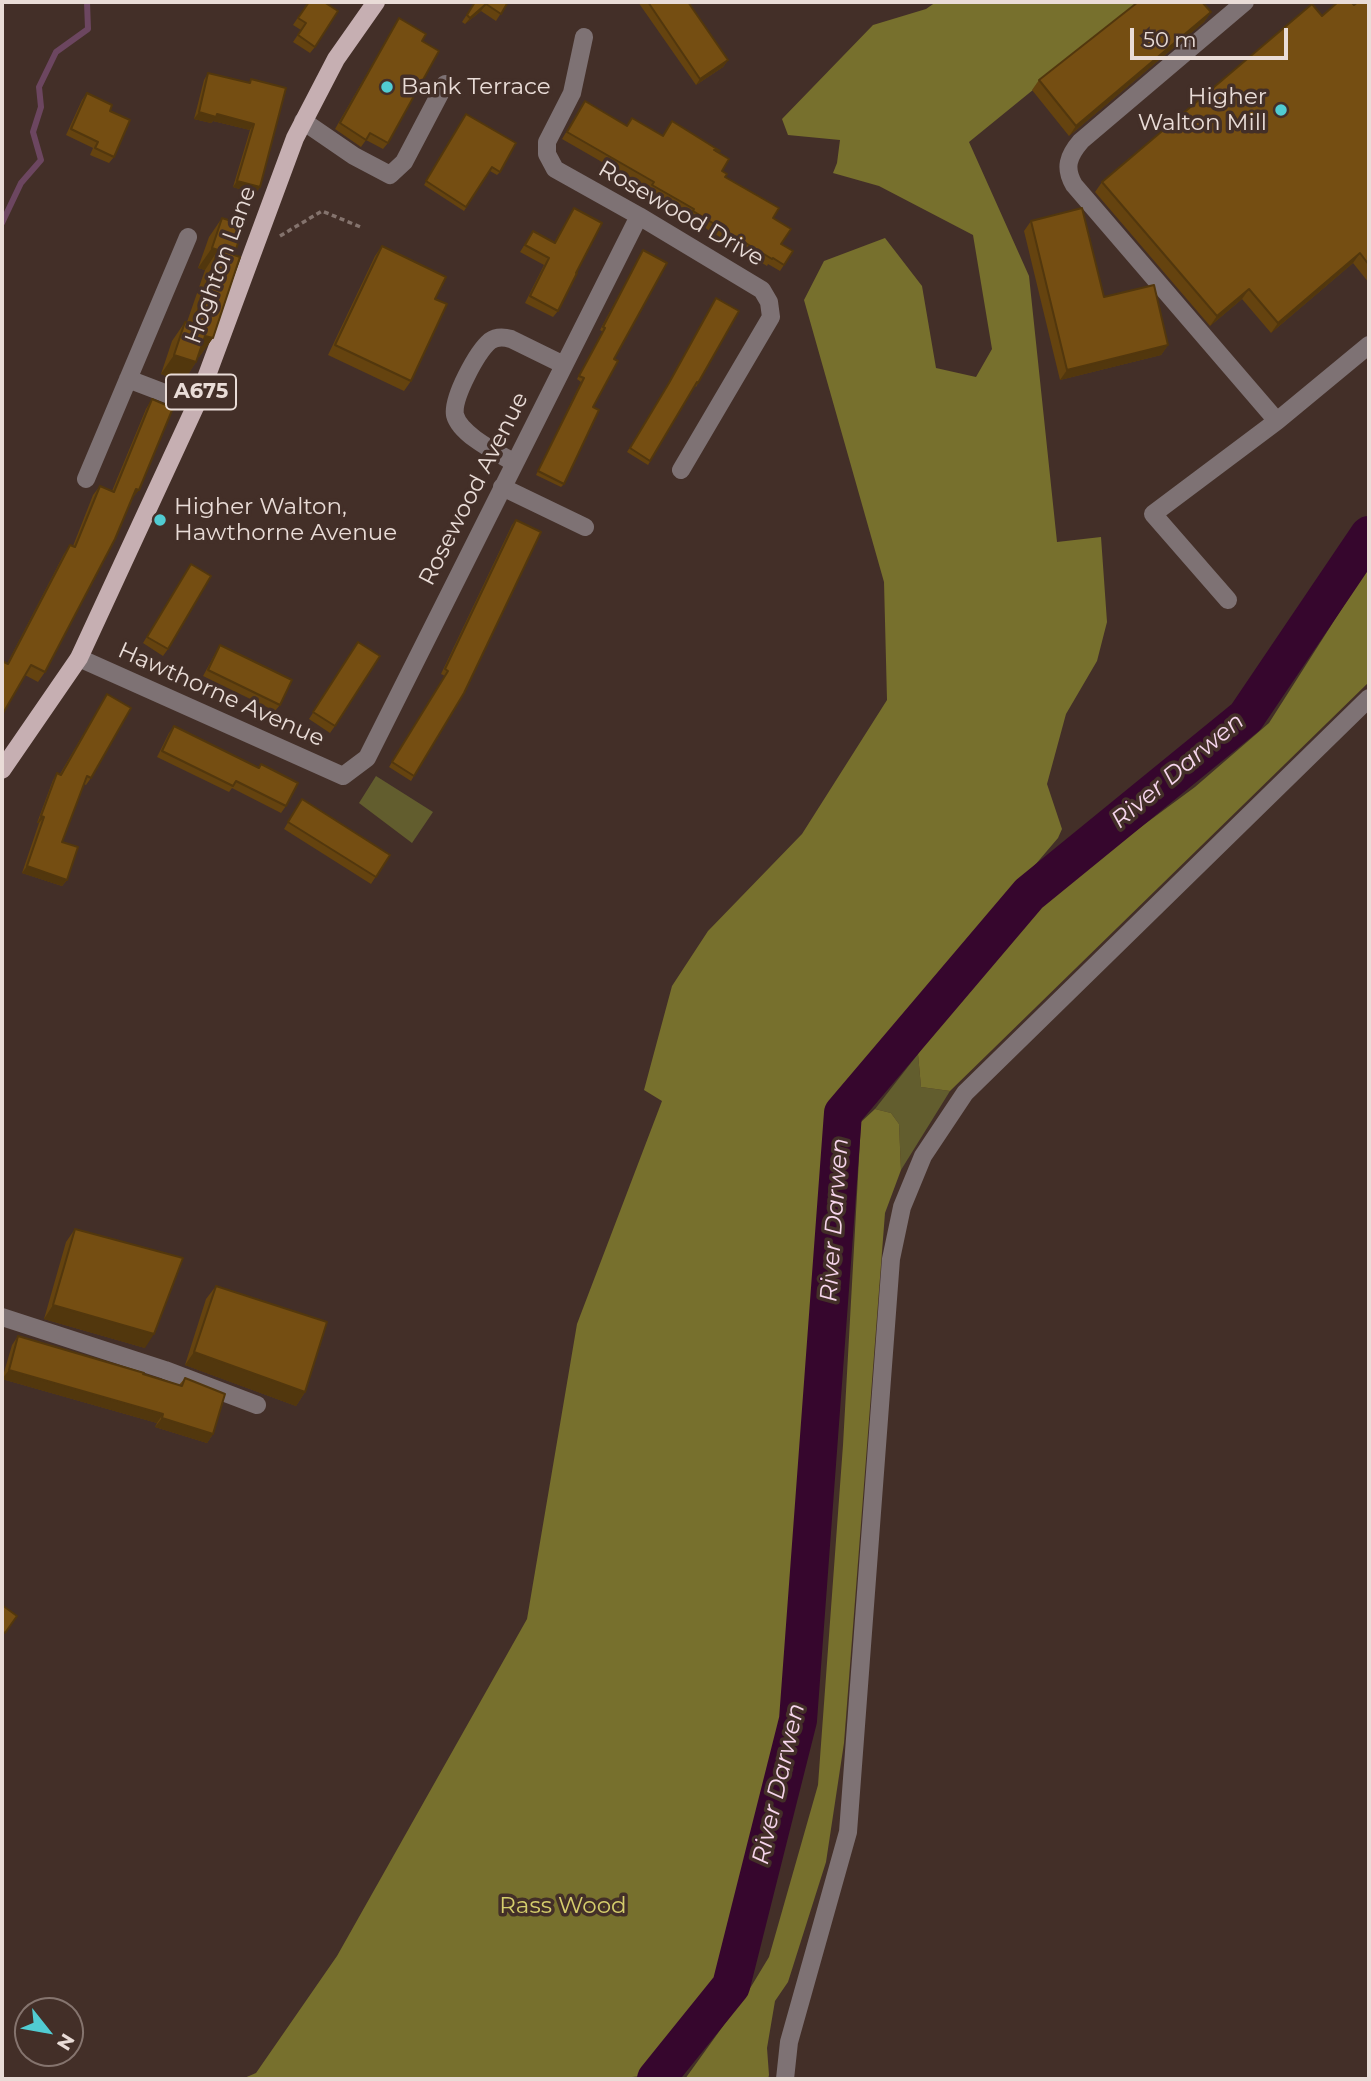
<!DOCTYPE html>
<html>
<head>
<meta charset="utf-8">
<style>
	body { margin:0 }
	#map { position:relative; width:1371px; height:2081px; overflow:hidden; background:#432f28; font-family:Montserrat,sans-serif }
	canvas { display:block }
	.frame { position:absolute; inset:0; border:4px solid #e9dcd7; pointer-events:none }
	.north { position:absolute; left:14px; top:1997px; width:70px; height:70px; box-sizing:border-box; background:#432f28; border:2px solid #85746e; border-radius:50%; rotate:121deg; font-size:19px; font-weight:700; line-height:28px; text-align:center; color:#e9dcd7 }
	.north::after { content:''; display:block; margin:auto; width:24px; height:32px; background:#51ccd2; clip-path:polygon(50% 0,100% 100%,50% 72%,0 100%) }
	.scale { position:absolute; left:1130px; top:28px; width:158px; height:32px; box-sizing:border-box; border:4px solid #e9dcd7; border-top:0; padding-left:9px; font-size:21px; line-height:24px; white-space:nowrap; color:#e9dcd7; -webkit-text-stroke:5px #432f28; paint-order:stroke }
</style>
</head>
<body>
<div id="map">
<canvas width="1371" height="2081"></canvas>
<div class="frame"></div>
<div class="north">N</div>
<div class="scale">50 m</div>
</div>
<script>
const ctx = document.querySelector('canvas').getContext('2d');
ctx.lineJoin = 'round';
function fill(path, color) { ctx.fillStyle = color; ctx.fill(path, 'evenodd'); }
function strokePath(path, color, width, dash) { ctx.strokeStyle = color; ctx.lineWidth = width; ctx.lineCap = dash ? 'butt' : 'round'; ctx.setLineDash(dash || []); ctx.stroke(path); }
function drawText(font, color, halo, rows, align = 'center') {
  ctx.font = font + ' Montserrat,sans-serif'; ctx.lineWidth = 7; ctx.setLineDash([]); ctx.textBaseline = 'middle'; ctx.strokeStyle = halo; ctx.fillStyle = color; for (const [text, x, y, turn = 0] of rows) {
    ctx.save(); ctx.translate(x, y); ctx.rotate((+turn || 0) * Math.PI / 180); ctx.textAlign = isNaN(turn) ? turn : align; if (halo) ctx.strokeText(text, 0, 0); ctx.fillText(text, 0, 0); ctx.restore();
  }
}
fill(new Path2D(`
	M376,776l57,36 -21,31 -53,-40z
	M918,1054l3,33 29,4 -49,79 -2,-46 -8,-11 -16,-4z`), '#625d2e');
fill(new Path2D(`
	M936,2h205l-172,140 60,134 28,266 44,-5 6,85 -10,39 -31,53 -19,70 15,45 -4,9 -231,271 -44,610 -62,262 -69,94 -40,4h-370l14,-6 81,-117 190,-337 50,-295 85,-223 -18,-11 28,-104 36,-55 94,-97 85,-134 -3,-118 -80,-282 20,-39 61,-23 37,48 14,82 40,9 16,-28 -19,-114 -94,-49 -46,-13 4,-10 3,-23 -52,-5 -6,-16 91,-94 53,-16z
	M1369,566v116l-419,409 -29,-4 -3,-33 23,-34 97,-117 157,-116 74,-64z
	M875,1109l16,4 8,11 2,46 -16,43 -41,530 -18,119 -38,120 -13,19 -8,47 2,27 -1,4h-83l64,-89 20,-33 49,-172 25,-340 18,-323z`), '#77702d');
strokePath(new Path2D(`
	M2,223l19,-40 20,-23 -8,-28 8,-25 -2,-20 17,-35 32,-23 -1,-27`), '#6c4660', 6);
strokePath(new Path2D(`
	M656,2079l75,-93 67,-266 45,-607 186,-219 217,-177 123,-182`), '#36062d', 38);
strokePath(new Path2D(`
	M280,236l42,-25 41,17`), '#84736d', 3.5, [5, 3.5]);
strokePath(new Path2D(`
	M1245,2l-164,139c-13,15 -17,27 -7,44l203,236 92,-76
	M584,37l-12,56 -25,49v12l8,15 84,47 123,74 7,12 2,15 -90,153
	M303,121l51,35 36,19 14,-13 41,-78
	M128,379l68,26
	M515,463c-17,-10 -55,-28 -60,-48 -3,-17 22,-63 35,-74 7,-5 14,-4 21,-2l53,26
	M86,479l102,-242
	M502,487l83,40
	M1228,600l-75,-86 124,-93
	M79,658l264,118 24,-18 272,-542
	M2,1317l163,53 92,35
	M785,2079l4,-37 59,-210 43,-573 11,-52 21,-51 42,-63 404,-395`), '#7e7274', 18);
strokePath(new Path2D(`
	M2,770l77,-112 117,-253 99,-267 41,-79 40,-57`), '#c6afb2', 18);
fill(new Path2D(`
	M308,2l7,45 -5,6 -17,-11 8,-12 -8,-5z
	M475,2h33l-12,19 -15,-10 -16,13 -3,-2z
	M638,2h50l40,58 -5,7 -27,18z
	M1369,2v281l-16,-20 -82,70 -29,-34 -32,27 -115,-134 7,-10 220,-166 32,-11z
	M1211,12l-7,10 -135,114 -37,-46 7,-10z
	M399,18l23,23 -34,102 -5,6 -17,-9 -5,7 -26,-18z
	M208,73l41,10 2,-4 9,108 -5,7 -22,-7 17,-57 -37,-9 -2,2 -17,-4 10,-39z
	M87,93l23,18 4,46 -5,6 -19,-8 3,-7 -27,-13 16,-35z
	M585,101l42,25 5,-8 30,18 56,17 4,18 3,6 48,41 8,26 3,21 -4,6 -12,-7 -1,2 -78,-48 1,-2 -42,-25 1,-2 -87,-50z
	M466,114l34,58 -3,3 -7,-4 -26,40 -40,-26z
	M574,208l2,65 -18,38 -5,6 -28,-14 19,-38 -24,-13 13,-21 21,12z
	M222,218l12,37 -21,83 -14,19h-1l-2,5 -13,20 -22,-8 11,-33 13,-19h2l18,-52 -7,-2 11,-31z
	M1031,221l73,76 64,48 -7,10 -101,25 -36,-149z
	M382,246l53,53 -24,82 -7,10 -76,-36 47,-99z
	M641,254l-27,105 -21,48 -29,77 -3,3 -25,-12 45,-93 -4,-3 26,-47 -3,-2z
	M714,301l-16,82 -2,4 -1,-1 -47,79 -21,-13 40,-65z
	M152,399l-13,91 -8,9 -86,173 -7,10 -13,-7 -23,41v-55l5,3 57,-110 6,-9 3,1 20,-51 7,-9 12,5 34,-82z
	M516,520l-102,256 -3,5 -22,-14 56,-91 -4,-2 71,-149z
	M191,564l-23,85 -5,7 -20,-13z
	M358,642l-23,84 -5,7 -21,-14z
	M220,645l60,60 -5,6 -72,-35 13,-24z
	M107,694l-16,84 -5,7 -2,-1 -22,58 5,38 -5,6 -40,-13 17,-50h-2l16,-43 4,-7 3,1z
	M174,726l112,80 -5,7 -49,-25 -3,4 -72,-35 12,-24z
	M298,806l92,49 -19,29 -87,-55z
	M75,1229l70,119 -101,-29 22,-77z
	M216,1286l89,106 -9,14 -111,-41 21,-66z
	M18,1336l161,49 6,-7 28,56 -6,9 -52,-16 2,-4 -155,-44 10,-34z`), '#65430f');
fill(new Path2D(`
	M486,4l-5,7 -16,13 5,-6z
	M1211,12l-7,10 -135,114 7,-10z
	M728,60l-5,7 -27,18 4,-6z
	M199,112l18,2 37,10 -4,6 -37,-9 -2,2 -17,-4z
	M237,181l23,6 -5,7 -22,-7z
	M212,248l6,2 -13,20 -7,-2z
	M1360,253l-7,10 -82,70 7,-10z
	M1249,289l-7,10 -32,27 7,-10z
	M205,336l8,2 -14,19 -7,-2z
	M1168,345l-7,10 -101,25 7,-10z
	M174,355l22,7 -13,20 -22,-8z
	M136,489l3,1 -7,9 -3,-1z
	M41,816l3,1 -5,6h-2z
	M27,866l40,14 -5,6 -40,-13z
	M53,1305l101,29 -9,14 -101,-29z
	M194,1352l111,40 -9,14 -111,-41z
	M9,1370l154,44 -6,9 -155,-44z
	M162,1418l51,16 -6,9 -52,-16z`), '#52370d');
const building = new Path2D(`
	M309,2h15l14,9 -23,36 -17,-12 8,-12 -8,-5z
	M475,2h33l-7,12 -15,-10 -16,14 -3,-3z
	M648,2h40l40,58 -28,19z
	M1138,2h64l9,10 -135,114 -37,-46z
	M1338,2h13l3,3 4,-3h11v263l-9,-12 -82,70 -29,-34 -32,27 -115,-134 210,-178 10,12z
	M399,18l27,16 -4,7 17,10 -51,92 -18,-10 -4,7 -26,-17z
	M208,73l42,10 1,-4 35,9 -26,99 -23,-6 17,-57 -37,-10 -1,3 -17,-5z
	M87,93l25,12 -2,6 20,9 -16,37 -19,-9 3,-6 -27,-13z
	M585,101l42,25 5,-8 31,18 9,-15 48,30 -6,-1 15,9 -7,12 5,3 -2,3 54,31 -6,10 18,11 -10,15 12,7 -9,14 -11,-7 -1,1 -79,-48 1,-2 -42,-24 2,-3 -87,-50z
	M466,114l50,29 -16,29 -8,-5 -26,40 -40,-26z
	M574,208l28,15 -26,50h1l-19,38 -28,-15 19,-38 -24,-13 8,-14 22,12z
	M1082,208l22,89 50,-12 14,60 -101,25 -36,-149z
	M222,218l22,7 -10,30 6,2 -27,81 -8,-2 -9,26 -22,-7 11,-33 8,3 25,-75 -6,-2z
	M382,246l64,31 -11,22 12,5 -36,77 -76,-36z
	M643,250l24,13 -53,96 4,2 -25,46 6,3 -35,74 -26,-13 46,-93 -5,-2 26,-48 -2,-1z
	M716,298l23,13 -41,72 -1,-1 -47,79 -20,-13 39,-65z
	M152,399l21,9 -34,82 -3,-1 -21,50 -70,133 -14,-7 -29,50v-54l6,3 62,-119 5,2 25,-61 14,6z
	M516,520l25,12 -77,161 -50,83 -22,-14 56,-91 -3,-2z
	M191,564l20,12 -43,73 -21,-12z
	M358,642l22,14 -45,70 -22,-14z
	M220,645l72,35 -12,25 -72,-35z
	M107,694l24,14 -40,70 -4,-2 -25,66 16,5 -11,33 -40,-14 17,-49 -3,-1 16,-43 4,2z
	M174,726l85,42 2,-4 37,19 -12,23 -50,-25 -3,5 -71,-35z
	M302,799l88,56 -14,22 -88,-55z
	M75,1229l108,29 -29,76 -101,-29z
	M216,1286l111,36 -22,70 -111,-40z
	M18,1336l126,37 -1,1 39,12 3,-8 40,16 -12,40 -51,-16 1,-4 -154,-44z
	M2,1605l15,11 -12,17 -3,-2z`);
fill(building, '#754e12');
strokePath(building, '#52370d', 2);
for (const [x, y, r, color] of [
	[387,87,7,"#51ccd2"],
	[1281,110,7,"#51ccd2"],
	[160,520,7,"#51ccd2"]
]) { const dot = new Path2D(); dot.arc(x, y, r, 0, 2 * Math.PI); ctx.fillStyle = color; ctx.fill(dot); strokePath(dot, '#432f28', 2.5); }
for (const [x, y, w] of [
	[201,392,70]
]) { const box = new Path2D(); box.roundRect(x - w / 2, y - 17.5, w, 35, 5); ctx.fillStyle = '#432f28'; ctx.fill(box); strokePath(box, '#e9dcd7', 2); }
drawText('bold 21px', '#e9dcd7', null, [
	["A675",201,392]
]);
drawText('23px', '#e9dcd7', '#432f28', [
	["Bank Terrace",401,87],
	["Higher",1267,97,"right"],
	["Walton Mill",1267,123,"right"],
	["Higher Walton,",174,507],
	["Hawthorne Avenue",174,533]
], 'left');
drawText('23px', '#e9dcd7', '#432f28', [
	["Rosewood Drive",681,214,30],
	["Hoghton Lane",221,265,-70],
	["Rosewood Avenue",474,489,-63],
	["Hawthorne Avenue",221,695,24]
]);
drawText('23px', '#d5cd6c', '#432f28', [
	["Rass Wood",563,1906]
]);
drawText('italic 24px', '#f6d5ec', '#432f28', [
	["River Darwen",1178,771,-40],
	["River Darwen",835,1220,-86],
	["River Darwen",779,1784,-77]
]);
</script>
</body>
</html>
